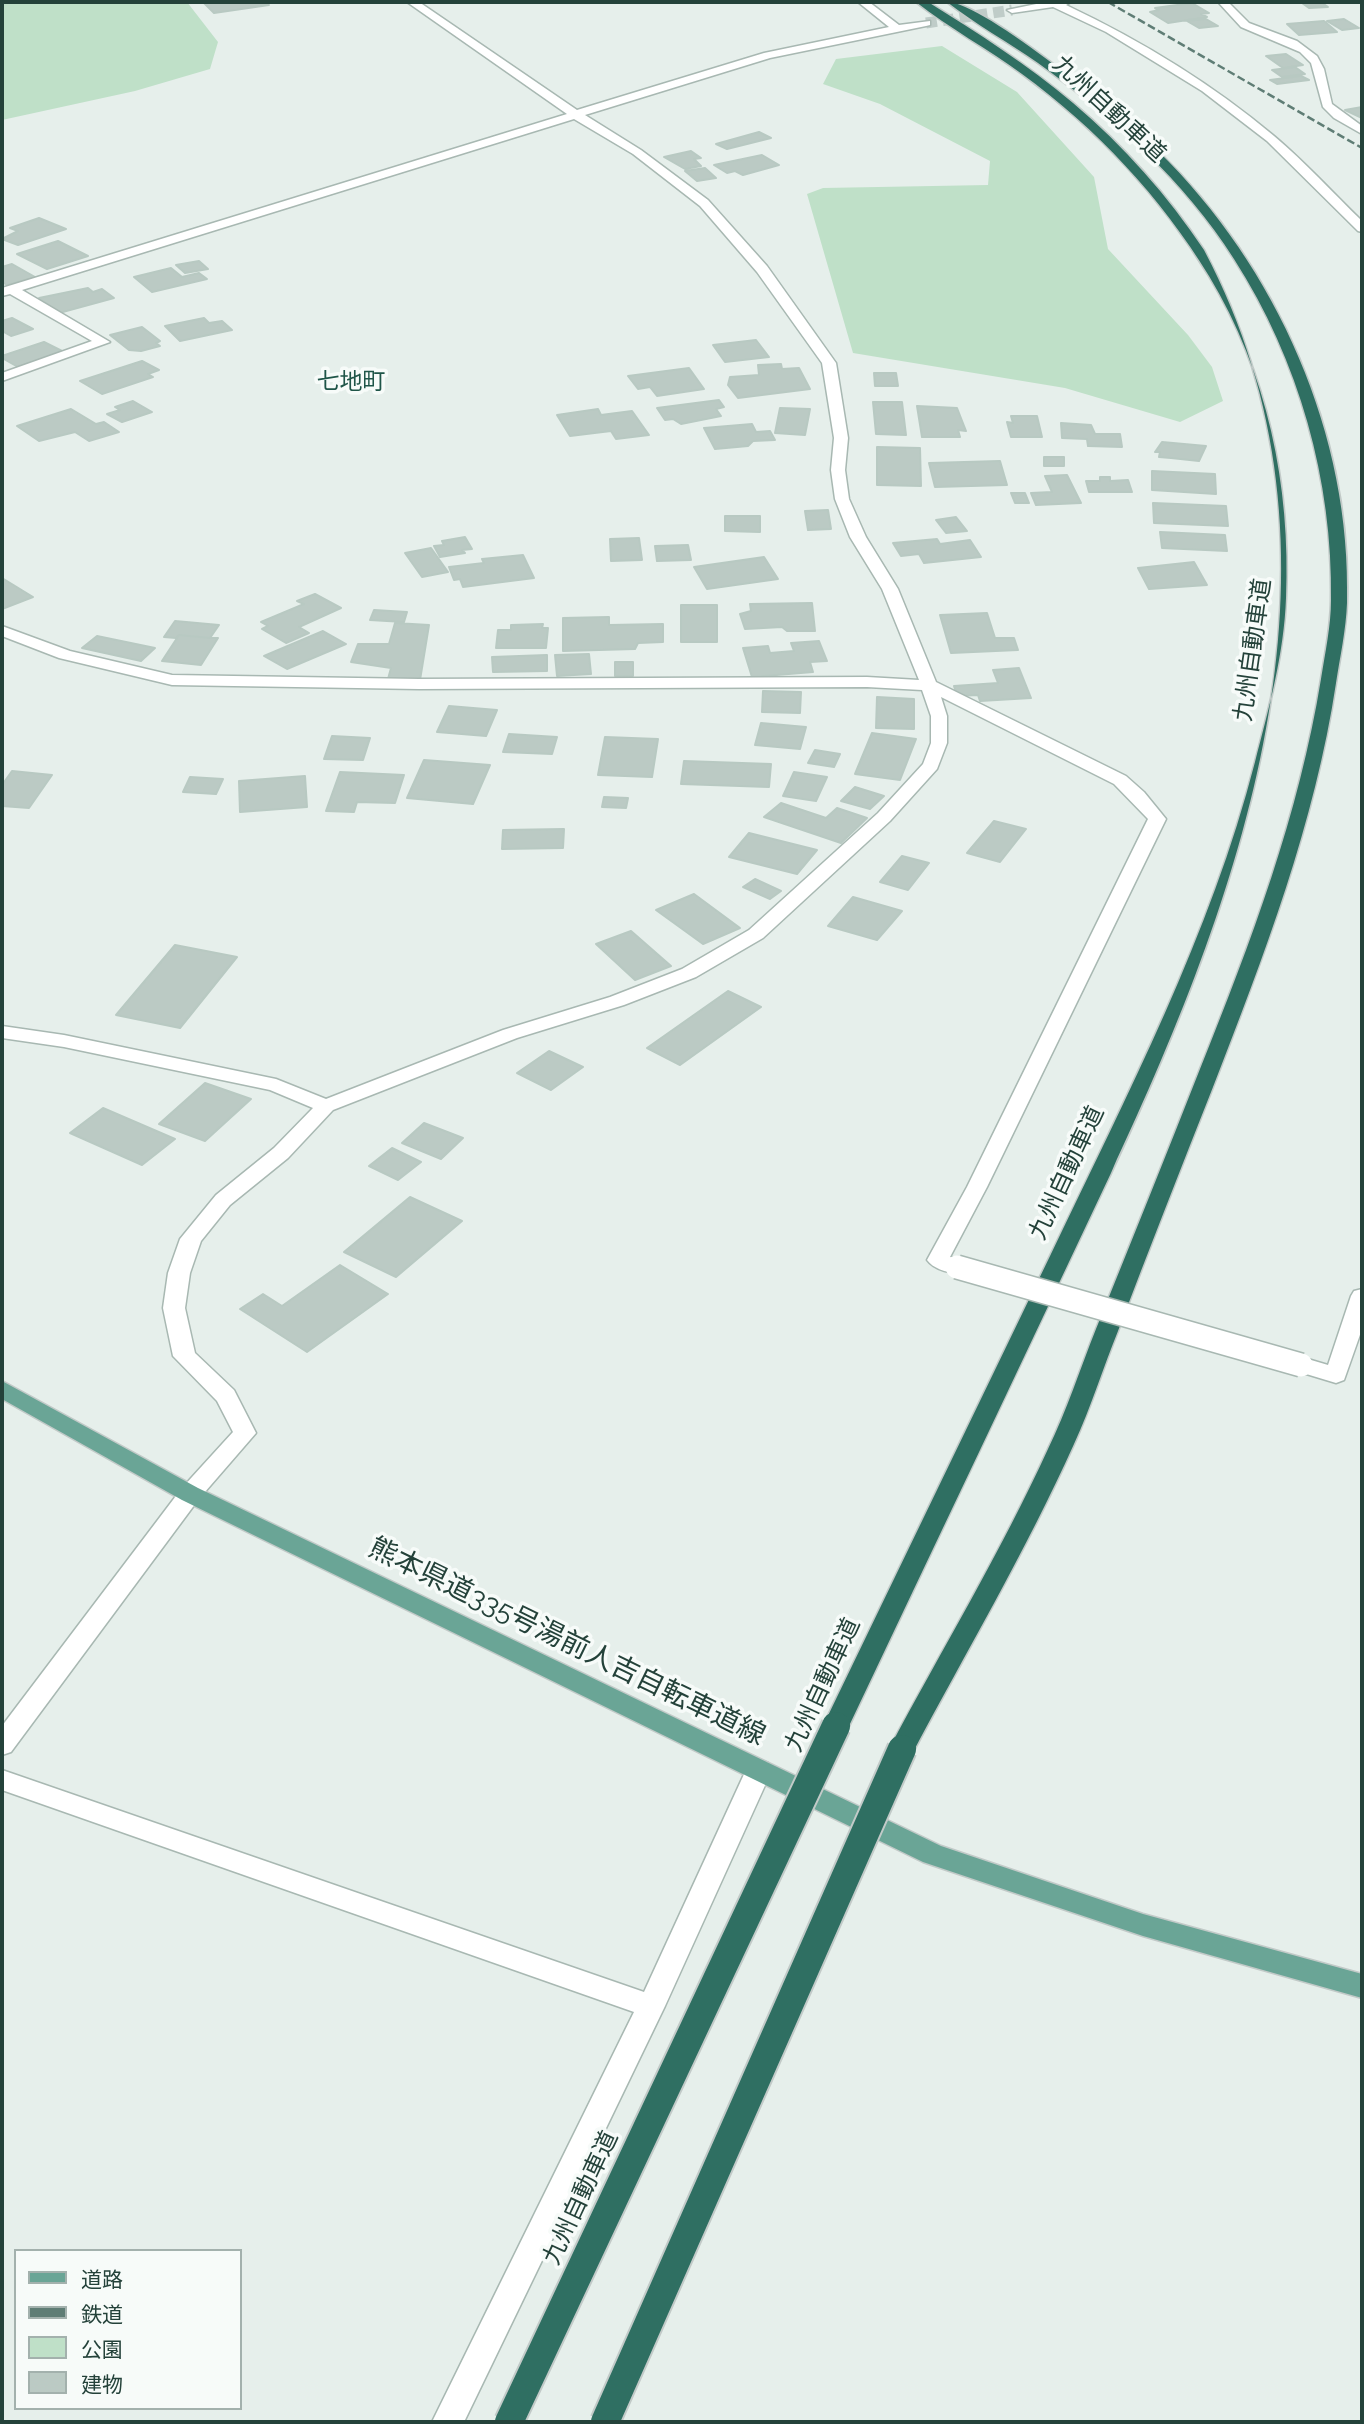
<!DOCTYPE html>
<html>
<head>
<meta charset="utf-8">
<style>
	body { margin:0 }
	#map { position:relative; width:1364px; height:2424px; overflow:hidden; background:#e6efeb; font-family:Raleway,"Noto Sans JP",sans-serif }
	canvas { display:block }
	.frame { position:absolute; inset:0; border:4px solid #24423a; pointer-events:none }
	.legend { position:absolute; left:14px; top:2249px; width:228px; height:161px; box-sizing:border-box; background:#f7fbf9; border:2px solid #a3b1ad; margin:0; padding:9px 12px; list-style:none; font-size:21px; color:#24423a }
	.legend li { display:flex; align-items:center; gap:14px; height:35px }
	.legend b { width:35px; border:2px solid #a3b1ad }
</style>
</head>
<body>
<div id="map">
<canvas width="1364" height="2424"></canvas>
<div class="frame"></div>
<ul class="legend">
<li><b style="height:9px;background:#6aa596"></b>道路</li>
<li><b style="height:9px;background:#5f7d75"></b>鉄道</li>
<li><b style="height:19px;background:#bfe0c8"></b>公園</li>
<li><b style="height:19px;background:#bbcac4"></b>建物</li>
</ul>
</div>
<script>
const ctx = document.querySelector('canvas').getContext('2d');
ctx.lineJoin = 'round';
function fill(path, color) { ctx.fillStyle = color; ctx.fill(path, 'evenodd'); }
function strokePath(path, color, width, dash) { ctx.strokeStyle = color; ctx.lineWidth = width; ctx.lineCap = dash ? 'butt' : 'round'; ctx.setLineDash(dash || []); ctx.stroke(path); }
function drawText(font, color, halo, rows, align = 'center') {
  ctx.font = font + ' Raleway,"Noto Sans JP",sans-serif'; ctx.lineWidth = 7; ctx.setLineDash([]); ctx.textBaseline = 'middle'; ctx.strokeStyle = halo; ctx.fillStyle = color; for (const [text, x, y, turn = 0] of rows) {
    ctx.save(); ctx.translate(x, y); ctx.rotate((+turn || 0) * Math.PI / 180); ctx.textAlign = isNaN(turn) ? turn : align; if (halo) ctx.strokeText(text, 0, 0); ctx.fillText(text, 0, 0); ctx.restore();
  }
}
fill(new Path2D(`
	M2,2h185l31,40 -8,27 -75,22 -133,29z
	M942,46l75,46 77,85 14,72 80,86 24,32 11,34 -43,21 -115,-34 -212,-35 -46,-159 16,-6 165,-3 2,-24 -110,-57 -57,-20 13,-25z`), '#bfe0c8');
const building = new Path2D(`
	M203,2h62l4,3 -55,8z
	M1321,2l7,5 -19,1 -7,-5z
	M1192,3l17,10 -8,1 6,3 -39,6 -18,-11 9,-2 -4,-2z
	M1206,19l12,7 -19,2 -12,-7z
	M1344,19l15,9 -17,2 -15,-9z
	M1324,21l13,11 -38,3 -12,-11z
	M1286,54l17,11 -20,3 -17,-12z
	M1295,67l10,7 -23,3 -10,-7z
	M1301,76l8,4 -32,4 -7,-4z
	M1362,107v11l-17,-8z
	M759,132l12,6 -44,11 -11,-5z
	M691,151l10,7 -7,1 7,7 -16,3 -21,-12z
	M762,155l17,10 -36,10 -8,-4 -8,2 -13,-8z
	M705,168l11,10 -19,3 -12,-10z
	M39,218l27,11 -48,16 -16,-6 16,-8 -8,-3z
	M58,241l30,15 -41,13 -30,-15z
	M199,261l9,8 -23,4 -9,-8z
	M12,264l23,13 -28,8 -5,-3v-15z
	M171,268l11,9 17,-4 8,6 -55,13 -18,-15z
	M88,288l5,4 9,-3 12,9 -55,15 -20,-15z
	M12,318l21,11 -22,7 -9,-5v-10z
	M204,318l5,5 13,-2 10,9 -52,11 -15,-15z
	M142,327l18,14 -4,2 4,3 -19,5 -12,-1 -19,-15z
	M756,340l13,17 -44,5 -12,-17z
	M44,342l20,10 -46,15 -16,-9v-2z
	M142,361l17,9 -11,4 5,3 -51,17 -22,-13z
	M781,364l1,5 17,-1 11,21 -72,9 -10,-13 2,-8 29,-2 -1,-10z
	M689,368l15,21 -47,7 -7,-9 -12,2 -10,-13z
	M874,373h22l2,13h-23z
	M719,400l5,7 -8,2 5,7 -40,8 -8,-5 -8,1 -8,-12z
	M133,401l19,11 -30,10 -15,-8 13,-4 -5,-3z
	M873,402h29l4,33 -30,-1z
	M917,406l40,2 9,23 -8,-1 2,7h-38z
	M780,408l30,1 -5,26 -30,-2z
	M71,409l25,15 8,-2 15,10 -30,9 -14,-9 -36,9 -22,-15z
	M598,409l3,6 31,-4 17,24 -33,4 -5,-8 -41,5 -13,-21z
	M1011,416h26l5,21h-31l-4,-15 6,1z
	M1061,423l30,2 4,9h25l2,13 -34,-1 -1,-7 -25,-1z
	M752,424l4,8 14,-1 5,9 -22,1 -5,5 -33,3 -11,-21z
	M1162,442l44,4 -7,15 -28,-3 -12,-1 1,-5h-5z
	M877,447l43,1 1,38 -44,-1z
	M1044,457h20v9h-20z
	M1000,461l7,24 -72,2 -6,-24z
	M1152,471l63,3 1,20 -64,-4z
	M1067,475l14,28 -45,2 -5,-12 21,-1 -7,-16z
	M1100,477h10v4l18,-1 4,12h-43l-3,-11h14z
	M1011,493h14l4,10h-14z
	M1153,503l73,3 2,20 -74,-3z
	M828,510l3,19 -23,1 -3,-19z
	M725,516h35v16l-35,-1z
	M956,517l11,14 -21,2 -10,-13z
	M1160,532l65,3 2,16 -65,-3z
	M465,537l7,12 -10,1 3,3 -25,4 -6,-11 10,-1 -2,-4z
	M639,538l3,22 -31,1 -1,-22z
	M937,539l3,5 30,-4 11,17 -57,6 -5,-9 -18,2 -8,-13z
	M688,545l3,15 -34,1 -2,-15z
	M431,548l17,24 -26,5 -17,-24z
	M523,555l11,23 -71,9 -3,-8 -6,1 -5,-13 35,-4 -2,-4z
	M764,557l14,22 -71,10 -13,-22z
	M1194,562l13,23 -58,4 -11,-21z
	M2,578l31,19 -31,12z
	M315,594l26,14 -42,19 10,6 -23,10 -24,-14 6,-3 -7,-4 43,-18 -7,-3z
	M812,603l3,28h-28l-5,-4 -37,2 -5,-15 11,-3 -1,-7z
	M681,605h36v37h-36z
	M374,610l33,2 -3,10 -34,-2z
	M987,613l8,25h19l4,12 -67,3 -11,-38z
	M609,617v8l54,-1v18l-25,1 -3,6 -72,2v-33z
	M175,621l44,4 -9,13 -31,-3 -3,3 -12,-1z
	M395,623l34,2 -9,55 -32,-1 3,-11 -40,-6 7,-18h31z
	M543,624l-1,4h6l-2,20h-50l2,-18h13v-5z
	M323,631l23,13 -59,25 -23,-13z
	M179,635l31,3h8l-17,27 -39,-4z
	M97,636l58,12 -14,13 -59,-13z
	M819,641l8,20 -17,1 3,10 -61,5 -9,-29 25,-2 2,7 24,-2 -3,-8z
	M589,654l2,20 -34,2 -2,-21z
	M547,655v16l-54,1 -1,-15z
	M615,662h18v14h-18z
	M1019,668l12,30 -51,3 -2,-6 -21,1 -3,-10 44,-3 -5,-13z
	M763,691l38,1 -1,21 -38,-1z
	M877,697l37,2v30l-38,-1z
	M449,706l48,4 -11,26 -49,-4z
	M761,723l45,4 -6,22 -45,-4z
	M872,733l44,6 -16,41 -45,-6z
	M509,734l48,3 -5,17 -49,-2z
	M332,736l38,2 -7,22 -39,-1z
	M605,737l53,2 -6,38 -54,-2z
	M815,750l25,4 -6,13 -26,-4z
	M424,760l66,5 -17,39 -66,-6z
	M684,761l87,3 -2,23 -88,-3z
	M12,771l40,4 -23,33 -27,-2v-21z
	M340,772l64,3 -9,28 -38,-1 -3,10 -28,-1z
	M794,772l33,5 -11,24 -33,-5z
	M305,776l2,31 -67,5 -1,-31z
	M190,777l33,2 -7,15 -33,-2z
	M855,787l29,9 -14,13 -29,-8z
	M604,797l24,1 -2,10 -24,-1z
	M781,803l45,15 11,-10 30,10 -26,25 -77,-26z
	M994,821l32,8 -26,33 -33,-9z
	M564,829l-1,19 -61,1 1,-19z
	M749,833l68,17 -20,24 -68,-17z
	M902,856l27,7 -21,27 -28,-8z
	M755,879l26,12 -11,8 -27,-12z
	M694,894l46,34 -37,16 -47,-34z
	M853,897l49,14 -25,29 -49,-14z
	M631,931l40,35 -36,14 -39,-36z
	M175,945l62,12 -57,71 -64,-13z
	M728,991l33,16 -81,58 -33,-17z
	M549,1051l34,16 -32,23 -34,-17z
	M205,1083l46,16 -46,42 -46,-17z
	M103,1108l72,31 -33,26 -72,-32z
	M424,1123l39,15 -22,21 -39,-16z
	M392,1148l29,14 -23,18 -29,-14z
	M410,1197l52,24 -66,56 -52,-25z
	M340,1265l48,29 -81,58 -67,-43 23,-15 19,12z`);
fill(building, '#bbcac4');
strokePath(building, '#b8c9c2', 2);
strokePath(new Path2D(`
	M926,23l86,-13`), '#bfccc8', 11, [11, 6]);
const minor = new Path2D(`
	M407,2h12l158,108 187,-57 125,-26 -31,-25h11l30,23 31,-4v4l-4,1 -156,32 -185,57 56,35 67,50 59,66 69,97 12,75 -3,32 4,29 17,38 32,52 38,93 190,94 18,16 22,27 -179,368 -37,70 15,5 3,5 -3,5c-12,3 -31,-2 -38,-12l40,-73 181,-368 -34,-35 -173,-87 6,19v27l-10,26 -47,52 -127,117 -67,39 -72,28 -107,33 -184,72 -45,48 -58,47 -29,36 -11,32 -5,35 10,45 39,37 22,43 -58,67 -187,252 -9,3v-29l180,-238 51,-56 -16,-31 -44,-45 -10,-48 5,-35 12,-34 36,-44 58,-47 39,-40 -43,-18 -206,-43 -62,-9v-12l62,9 212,44 50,20 177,-69 107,-33 72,-28 67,-39 129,-117 45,-49 8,-21v-27l-9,-26 -55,-3 -448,2 -247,-4 -113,-27 -57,-22v-10l68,25 102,24 247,4 448,-2 52,3 -37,-91 -32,-52 -15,-38 -4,-29 3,-32 -12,-75 -65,-91 -57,-66 -67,-52 -59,-35 -552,171 88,52 -108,39v-8l90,-32 -82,-47 -8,2v-8l565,-174z
	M1046,2h25l-5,3c74,35 145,78 208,131 31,26 59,57 88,85v11l-4,-1 -91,-90 -65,-50 -96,-59 -53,-25 -41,6 -5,-3z
	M1218,2h10l21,21 48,18 20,15 7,13 8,35 30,22v8l-28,-16 -11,-11 -12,-44 -11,-11 -59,-25z
	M1362,1289v40l-18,51 -8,3 -43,-13 -3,-5 3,-5 8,-3 27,8 23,-69 3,-5z
	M759,1760l9,3 4,7 -107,236 -201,416h-32l202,-410 -632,-222v-20l642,222 102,-222 4,-7z`);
const major = new Path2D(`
	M2,1381l196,107 743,358 202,68 219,60v24l-219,-62 -220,-74 -741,-362 -180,-101z`);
const highway = new Path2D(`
	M916,2h12c50,31 100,63 145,101 51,43 95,93 131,147 160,302 43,632 -93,923 -87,185 -175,369 -262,553l-4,7 -9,3 -9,-3 -4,-7c76,-157 152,-315 228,-472 76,-159 160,-320 204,-492 14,-54 29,-108 31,-164 5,-112 -19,-226 -77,-322 -48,-79 -113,-148 -187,-202 -34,-25 -73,-46 -106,-72z
	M947,2c36,-1 180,119 211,149 119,116 194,285 189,452 -1,27 -7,54 -11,80 -21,140 -72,273 -123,404 -32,81 -64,162 -95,244 -15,37 -27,76 -44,113 -48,107 -108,208 -163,312l-9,3 -9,-3 -4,-7c53,-100 112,-197 159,-300 19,-39 32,-80 48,-120 35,-87 70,-173 104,-260 51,-127 99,-254 121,-390 4,-26 10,-53 10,-79 2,-119 -32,-240 -97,-341 -50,-79 -121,-142 -196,-196 -30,-21 -63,-39 -91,-61z`);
strokePath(minor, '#a8b8b2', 3);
strokePath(major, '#c2cac8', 3);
strokePath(highway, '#c2cac8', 3);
fill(minor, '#fff');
fill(major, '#6aa596');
fill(highway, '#2f6f62');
strokePath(new Path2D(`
	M1108,2l254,146`), '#5f7d75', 2.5, [8, 3.5]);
const minorBridge = new Path2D(`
	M957,1267l344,98`);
const highwayBridge = new Path2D(`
	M509,2422l327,-696
	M605,2422l297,-673`);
strokePath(minorBridge, '#a8b8b2', 26, []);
strokePath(highwayBridge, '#c2cac8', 32, []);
strokePath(minorBridge, '#fff', 23);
strokePath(highwayBridge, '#2f6f62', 28);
drawText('23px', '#1f5548', '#f7fbf9', [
	["七地町",351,382]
]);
drawText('24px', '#24423a', '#f7fbf9', [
	["九州自動車道",1109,109,43],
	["九州自動車道",1253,650,-82],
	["九州自動車道",1067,1173,-65],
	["九州自動車道",823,1685,-65],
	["九州自動車道",581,2198,-65]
]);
drawText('28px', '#24423a', '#f7fbf9', [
	["熊本県道335号湯前人吉自転車道線",567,1642,26]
]);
</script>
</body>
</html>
